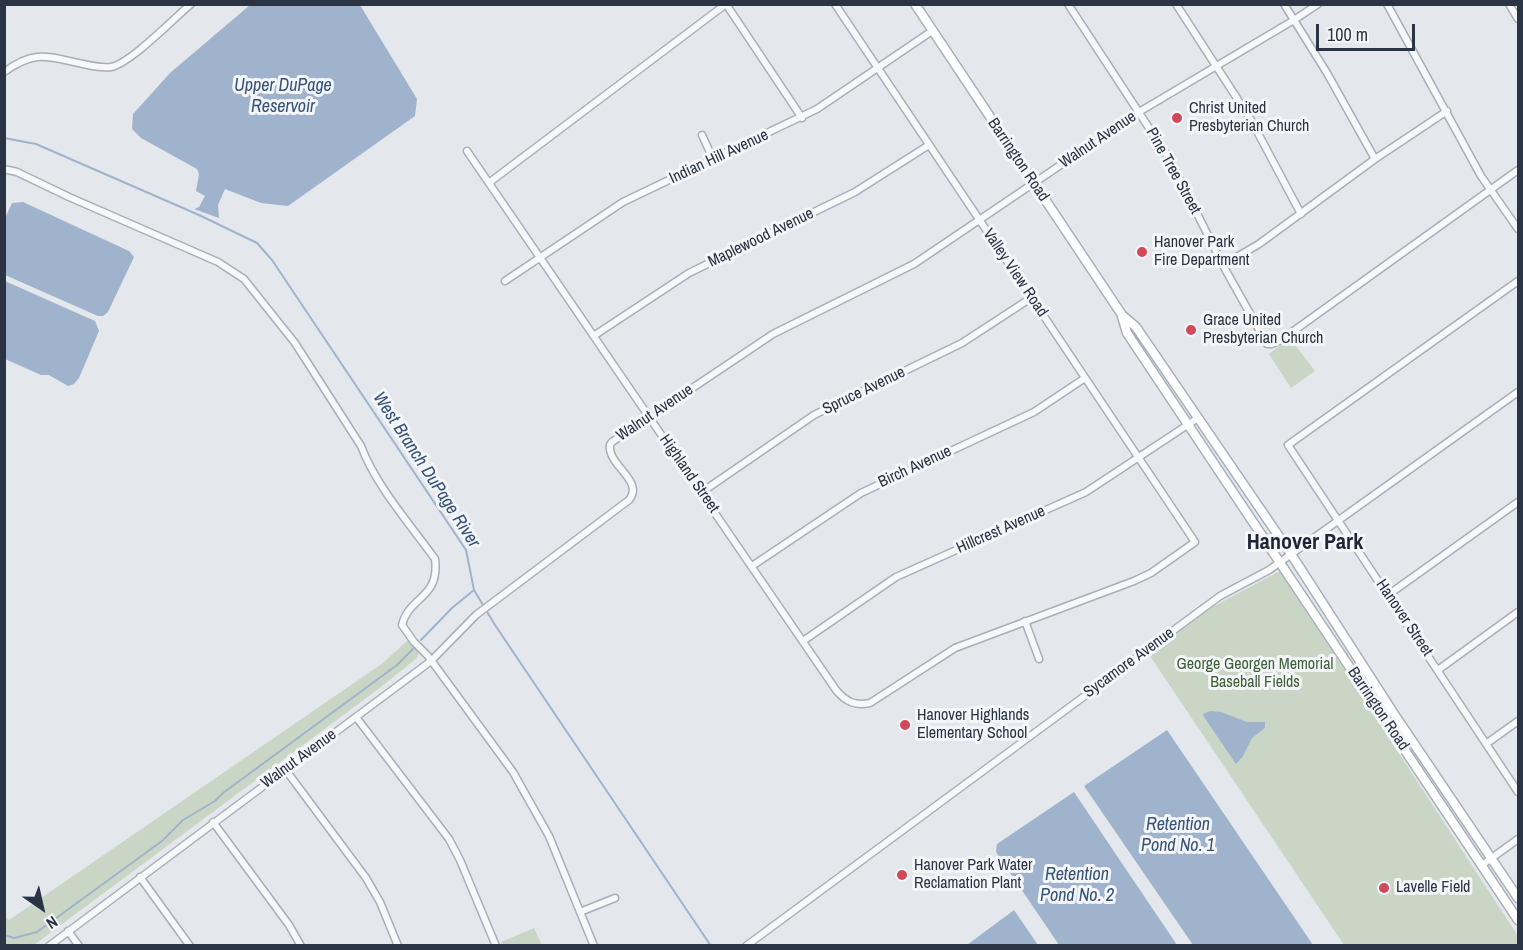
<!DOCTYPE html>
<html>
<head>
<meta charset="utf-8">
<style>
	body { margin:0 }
	#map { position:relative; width:1523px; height:950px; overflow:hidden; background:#e4e7ec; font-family:"Archivo Narrow",sans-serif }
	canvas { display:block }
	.frame { position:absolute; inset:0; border:6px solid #2b3445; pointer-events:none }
	.north { position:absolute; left:12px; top:878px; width:60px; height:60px; -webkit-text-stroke:4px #f4f6f9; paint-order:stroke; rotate:146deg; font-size:16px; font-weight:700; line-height:24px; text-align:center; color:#2b3445 }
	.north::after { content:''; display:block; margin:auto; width:21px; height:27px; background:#2b3445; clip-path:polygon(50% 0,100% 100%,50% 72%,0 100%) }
	.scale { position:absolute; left:1316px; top:24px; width:99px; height:27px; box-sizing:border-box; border:3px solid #2b3445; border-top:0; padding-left:8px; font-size:18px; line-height:21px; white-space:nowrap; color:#2b3445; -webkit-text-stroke:4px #f4f6f9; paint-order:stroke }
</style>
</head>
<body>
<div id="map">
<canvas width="1523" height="950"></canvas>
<div class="frame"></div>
<div class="north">N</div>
<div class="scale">100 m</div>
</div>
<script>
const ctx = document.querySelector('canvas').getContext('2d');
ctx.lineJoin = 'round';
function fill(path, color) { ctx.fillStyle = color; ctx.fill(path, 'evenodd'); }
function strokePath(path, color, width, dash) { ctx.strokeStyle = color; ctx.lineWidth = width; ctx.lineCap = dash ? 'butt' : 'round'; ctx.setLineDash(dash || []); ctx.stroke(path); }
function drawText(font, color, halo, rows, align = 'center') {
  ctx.font = font + ' "Archivo Narrow",sans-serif'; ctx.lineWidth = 6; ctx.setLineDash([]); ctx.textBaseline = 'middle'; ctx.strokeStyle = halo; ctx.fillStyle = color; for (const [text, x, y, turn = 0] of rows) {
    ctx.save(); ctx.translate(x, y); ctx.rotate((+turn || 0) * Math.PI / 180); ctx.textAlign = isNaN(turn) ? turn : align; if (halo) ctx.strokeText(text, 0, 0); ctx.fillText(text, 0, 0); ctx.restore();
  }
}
fill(new Path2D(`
	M1290,338l25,33 -24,17 -22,-34z
	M1280,571l238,365v9h-174l-196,-292 57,-42z
	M409,639l10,11 -2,8 -36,29 -347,258h-29l-1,-30 5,5 374,-257z
	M534,928l8,17h-39l-2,-3z`), '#c9d6c5');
fill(new Path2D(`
	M250,5h110l57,94 -2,17 -127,90 -27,-3 -36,-14 -7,16 1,13 -25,-9 5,-2 6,-11 -9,-5 3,-17 -2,-5 -56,-31 -9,-9 1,-15 37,-41z
	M23,202l106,49 5,6 -26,55 -5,4h-5l-93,-41v-57l7,-15z
	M5,281l90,40 4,10 -20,47 -5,6 -6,2 -19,-11h-8l-36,-16z
	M1210,711l11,1 26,10h18v6l-13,10 -9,18 -7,8 -32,-47 -1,-3z
	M1167,730l146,215h-120l-109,-159z
	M1074,792l103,153h-118l-63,-93 1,-8z
	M1014,910l24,35h-71z`), '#9fb4cc');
strokePath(new Path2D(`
	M4,138l32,6 163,71 58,28 15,17 194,290 8,40 21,35 216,321
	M421,640l31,-32 22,-18
	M4,935l10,3 23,-6 125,-91 21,-21 32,-19 8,-8 174,-128 18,-18`), '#9fb4cc', 2);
const street = new Path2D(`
	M726,4l76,114
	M1068,4l102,156 55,109 42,75h5l9,-4 237,-170
	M1176,4l75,116 50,94
	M1284,4l43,69 48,86
	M1387,4l94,172 37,53
	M1509,4l9,15
	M4,72c32,-23 44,-15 79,-8 9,2 19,4 28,3 20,-4 62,-48 80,-63
	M702,135l11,24
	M467,151l369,539c10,12 19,16 34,13l85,-55 179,-67 17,-8 44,-31 -360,-538
	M4,169l13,3 52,25 149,65 26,17 51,64 66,103c15,40 49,78 74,113 5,40 -26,37 -33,66l12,17 14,14 85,116 14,25 22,39 45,110
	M490,182l236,-178
	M1223,265l36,-21 116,-85 72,-48
	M505,281l118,-79 194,-93 115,-78
	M1518,281l-230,164 230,347
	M595,335l94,-62 166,-81 74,-47
	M702,492l112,-77 148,-72 69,-45
	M752,566l109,-73 173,-81 51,-34
	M1388,595l130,-93
	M1025,621l14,38
	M803,641l93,-64 190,-85 112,-74
	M1438,670l80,-58
	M356,717l93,122 11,21 36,86
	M1486,744l32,-23
	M285,769l81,109 14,24 18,44
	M213,822l76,103 12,21
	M1482,865l36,-26
	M140,877l50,69
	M580,912l35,-14
	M68,931l11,15
	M49,946l382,-285 45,-46 153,-115c16,-19 -22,-35 -19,-55l2,-3 161,-108 141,-70 225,-152 155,-92 24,-16
	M746,946l474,-350 49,-26 249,-178`);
const secondary = new Path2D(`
	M915,4l207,311 14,12 155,227 103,160 124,184
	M1122,316l5,17 391,587`);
strokePath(street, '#a9aeb7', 9);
strokePath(secondary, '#a9aeb7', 11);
strokePath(street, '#f7f8fa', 6);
strokePath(secondary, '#fff', 8);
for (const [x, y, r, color] of [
	[1177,118,6,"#d1495b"],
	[1142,252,6,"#d1495b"],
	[1191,330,6,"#d1495b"],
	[905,725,6,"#d1495b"],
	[902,875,6,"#d1495b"],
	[1384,888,6,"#d1495b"]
]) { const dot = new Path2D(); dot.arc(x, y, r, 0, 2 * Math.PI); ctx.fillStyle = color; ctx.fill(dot); strokePath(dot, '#f4f6f9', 2); }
drawText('16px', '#2b3445', '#f4f6f9', [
	["Christ United",1189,109],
	["Presbyterian Church",1189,127],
	["Hanover Park",1154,243],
	["Fire Department",1154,261],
	["Grace United",1203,321],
	["Presbyterian Church",1203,339],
	["Hanover Highlands",917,716],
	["Elementary School",917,734],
	["Hanover Park Water",914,866],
	["Reclamation Plant",914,884],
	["Lavelle Field",1396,888]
], 'left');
drawText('16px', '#2b3445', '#f4f6f9', [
	["Walnut Avenue",1098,140,-34],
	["Indian Hill Avenue",719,157,-25],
	["Barrington Road",1018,160,56],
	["Pine Tree Street",1173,171,61],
	["Maplewood Avenue",761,238,-26],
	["Valley View Road",1015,273,56],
	["Spruce Avenue",864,391,-26],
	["Walnut Avenue",655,413,-34],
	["Birch Avenue",915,467,-25],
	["Highland Street",689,474,55],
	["Hillcrest Avenue",1001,530,-24],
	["Hanover Street",1404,618,56],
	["Sycamore Avenue",1129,663,-36],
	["Barrington Road",1378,709,56],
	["Walnut Avenue",299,759,-36]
]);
drawText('16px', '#3f6138', '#f4f6f9', [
	["George Georgen Memorial",1255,665],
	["Baseball Fields",1255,683]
]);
drawText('italic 18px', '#34527a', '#f4f6f9', [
	["Upper DuPage",283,86],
	["Reservoir",283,107],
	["West Branch DuPage River",426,470,57],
	["Retention",1178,825],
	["Pond No. 1",1178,846],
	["Retention",1077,875],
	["Pond No. 2",1077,896]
]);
drawText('bold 22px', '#1d2536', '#f4f6f9', [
	["Hanover Park",1305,543]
]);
</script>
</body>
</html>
